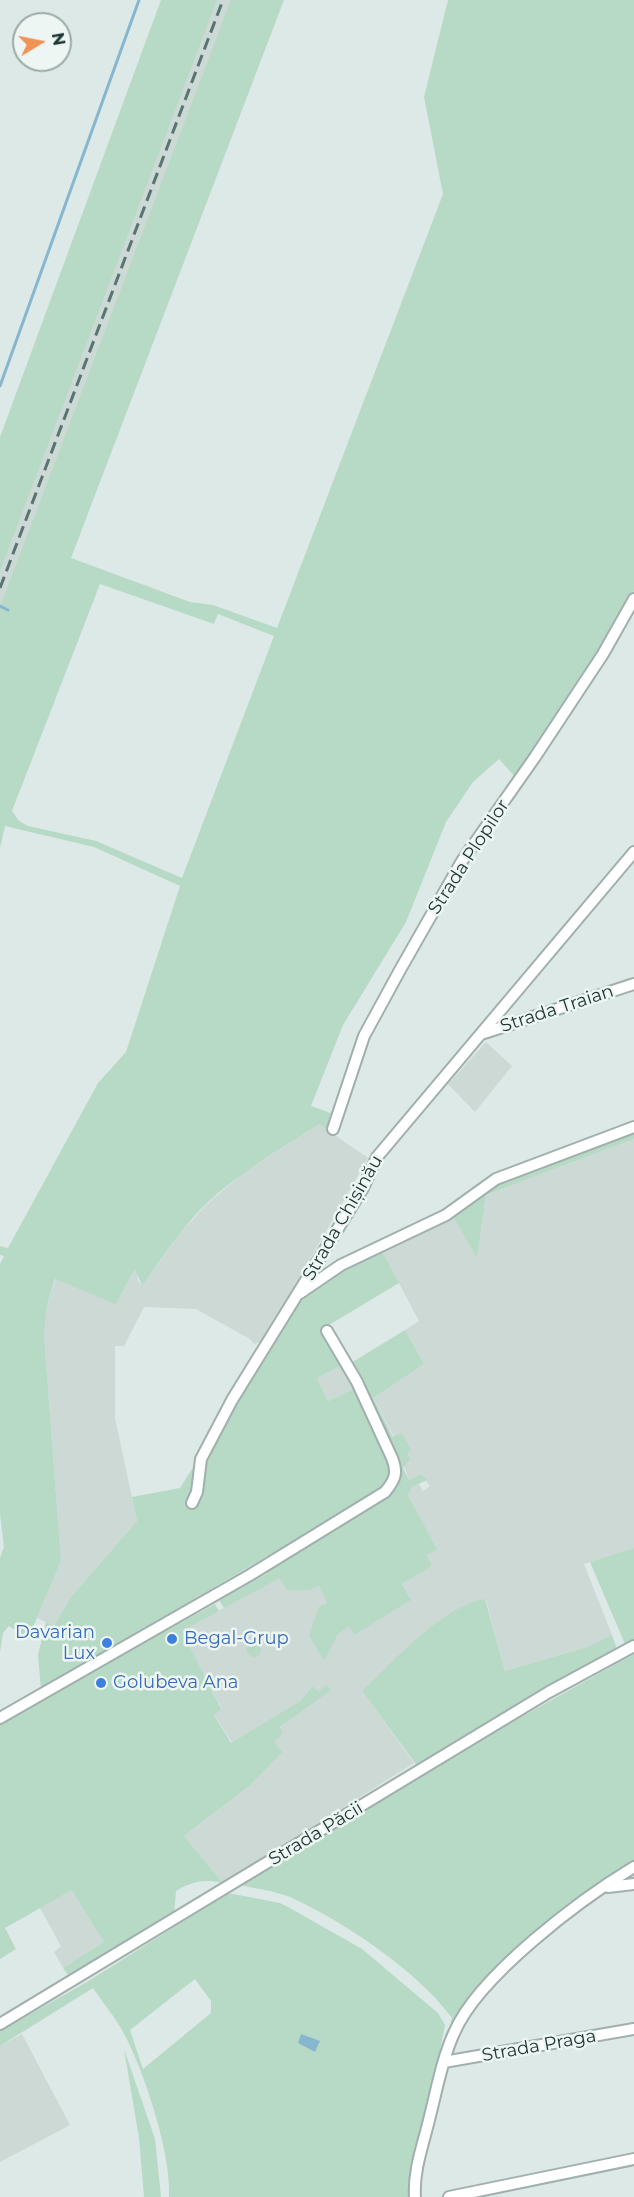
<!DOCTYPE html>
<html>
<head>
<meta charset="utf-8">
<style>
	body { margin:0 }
	#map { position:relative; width:634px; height:2197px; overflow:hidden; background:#dde9e6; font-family:Montserrat,sans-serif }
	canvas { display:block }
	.north { position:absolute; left:12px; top:12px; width:60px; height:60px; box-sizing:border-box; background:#eef6f3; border:2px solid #9caaa7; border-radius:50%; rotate:80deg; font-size:16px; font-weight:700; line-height:24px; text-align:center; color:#203835 }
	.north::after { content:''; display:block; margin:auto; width:21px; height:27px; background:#ef9356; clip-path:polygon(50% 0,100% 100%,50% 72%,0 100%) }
</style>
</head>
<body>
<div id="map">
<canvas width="634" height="2197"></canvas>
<div class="north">N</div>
</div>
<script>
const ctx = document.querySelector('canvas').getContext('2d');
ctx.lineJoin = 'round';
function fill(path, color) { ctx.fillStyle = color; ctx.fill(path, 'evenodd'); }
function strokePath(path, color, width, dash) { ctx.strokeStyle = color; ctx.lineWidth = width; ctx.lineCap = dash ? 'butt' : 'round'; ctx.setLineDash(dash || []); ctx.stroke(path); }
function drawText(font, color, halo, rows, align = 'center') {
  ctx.font = font + ' Montserrat,sans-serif'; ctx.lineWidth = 5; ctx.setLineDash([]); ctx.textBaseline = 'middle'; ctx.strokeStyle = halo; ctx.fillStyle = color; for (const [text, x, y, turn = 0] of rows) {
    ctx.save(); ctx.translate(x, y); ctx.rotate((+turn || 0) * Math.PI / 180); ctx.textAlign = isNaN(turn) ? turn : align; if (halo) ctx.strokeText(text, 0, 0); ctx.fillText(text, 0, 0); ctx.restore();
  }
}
fill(new Path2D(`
	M198,0h64l-262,702v-181z
	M486,1042l26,24 -37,46 -27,-28z
	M319,1124l49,34 -105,183 -9,3 -4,-5 -54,-30 -52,-2 -20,39h-9v72l22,103 -66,76 -17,29 -17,-8 24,-57 -17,-226 3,-30 9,-26 61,23 19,-34 2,13 4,5 38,-53 27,-29 36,-31z
	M634,1139v409l-50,16 28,71 -25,12 -82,24 -19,-71 -21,5 -37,26 -66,60 52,72 -191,120 -39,-47 64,-49 32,-59 39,-36 -6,-6 -13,15 -68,42 -18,-29 7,-6 -40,-77 99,-54 31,13 8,-4 8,17 -18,33 15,24 14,-26 11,-7 5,7 56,-36 -8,-14 30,-18 -5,-11 9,-5 -28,-55 4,-8 7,-3 4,7 7,-5 -9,-12 -12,6 -15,-43 -21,-40 51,-33 -19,-34 14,-9 -38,-72 72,-32 24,40 9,-62z
	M342,1365l11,24 -25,12 -11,-23z
	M73,1889l31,53 -41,26 -9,-16 7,-6 -21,-38z
	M22,2034l48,91 -70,37v-116z`), '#ccd9d5');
fill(new Path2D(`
	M161,0h56l-217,571v-134z
	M231,0h53l-213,558 119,44 23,3 64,23 166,-434 -19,-97 24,-97h186v591l-33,59 -86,127 -16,-18 -26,23 -27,40 -40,100 -63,103 -32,81 25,9 -8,15 -9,-6c-38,25 -79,48 -112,79 -25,24 -45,55 -65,83l-7,-17 -19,35 -61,-25 -8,26 -3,30 17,226 -33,78 -19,-13 -6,7 -3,19v-94l4,-11 -4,-33v-250l4,-8 -4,-1v-9l8,2 90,-165 28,-31 54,-166 -86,-39 -89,-21 -5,22v-241zM100,584l114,40 4,-10 56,22 -92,242 -86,-37 -68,-15 -9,-5 -7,-10z
	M634,1130v9l-148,56 -9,63 -24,-41 43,-35z
	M381,1249l18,34 -75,45v9l18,28 -25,13 11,23 25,-12 37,71 3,11 -8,16 -344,202 -3,-34 8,-33 8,4 17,-29 66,-76 -5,-24 48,-9 121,-192 43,-30z
	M405,1330l19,34 -51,34 20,39 9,-4 9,17 -4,4 3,5 -7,9 6,12 12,-6 6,6 -15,7 -4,8 29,55 -10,5 5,11 -30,18 9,16 -57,35 -5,-8 -11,7 -14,27 -15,-25 10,-29 8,-4 -8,-17 -8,4h-24l-7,-12 -56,30 -5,-8 49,-27 -7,-1 126,-75 10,-10 3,-18 -49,-106z
	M634,1548v91l-9,5 -35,-82z
	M485,1599l20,72 82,-24 25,-12 5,14 -199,118 -56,-76c31,-29 82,-86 123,-92z
	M215,1604l4,7 -37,20 39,78 -7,6 17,28 69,-42 13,-15 6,6 7,-7 5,5 -51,37 3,6 -9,9 8,10 -34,35 -64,49 39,47c-19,-4 -30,-2 -47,8l-2,24 -103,64 -8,-11 41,-26 -32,-52 -67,38 11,21 -16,10v-238z
	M247 1650a7 7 0 1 1 14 0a7 7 0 1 1-14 0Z
	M634,1654v208l-153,124 -37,67 8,-35c-34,-47 -109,-97 -162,-121 -15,-6 -34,-8 -49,-12l230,-140z
	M228,1893l52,10 8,4 74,42 76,64 7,12 -35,172h-241c3,-41 -25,-127 -45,-163 -8,-16 -21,-31 -31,-46l-93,58v-15l87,-49zM195,1979l16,22v12l-68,56 -13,-39z
	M124,2049l31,90 6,58h-17l-5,-59z`), '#b6dac6');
fill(new Path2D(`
	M301,2034l19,7 -5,11 -17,-9z`), '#86b7ce');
strokePath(new Path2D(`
	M0,386l139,-386
	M0,606l8,4`), '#86b7ce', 3);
const minor = new Path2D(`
	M481,1034l153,-50
	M333,1129l31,-93 36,-66 62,-109 73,-104 68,-103 31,-55
	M300,1293l41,-28 105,-50 50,-36 138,-52
	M192,1503l5,-11 4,-33 31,-59 131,-212 14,-31 257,-305
	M0,1718l250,-143 135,-83c10,-12 13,-19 7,-34l-35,-76 -30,-51
	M608,1887l26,-3
	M0,2024l549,-332 85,-46
	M444,2062l190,-33
	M415,2197c-2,-27 9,-55 15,-81 7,-27 12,-57 24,-83 24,-57 127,-134 180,-166
	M449,2197l185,-38`);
strokePath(minor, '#a1b0ad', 14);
strokePath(minor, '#fff', 10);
strokePath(new Path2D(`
	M0,588l223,-588`), '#5a7471', 3, [12, 6]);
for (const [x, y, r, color] of [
	[172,1639,6,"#3f7fe0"],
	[107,1643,6,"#3f7fe0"],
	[101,1683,6,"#3f7fe0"]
]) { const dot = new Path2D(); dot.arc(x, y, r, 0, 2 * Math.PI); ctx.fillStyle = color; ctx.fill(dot); strokePath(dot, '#eef6f3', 2); }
drawText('18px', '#203835', '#eef6f3', [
	["Strada Plopilor",469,857,-57],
	["Strada Traian",557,1009,-18],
	["Strada Chișinău",343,1218,-60],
	["Strada Păcii",316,1834,-31],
	["Strada Praga",539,2046,-10]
]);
drawText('18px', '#366cbe', '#eef6f3', [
	["Davarian",95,1633,"right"],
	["Lux",95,1654,"right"],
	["Begal-Grup",184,1639],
	["Golubeva Ana",113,1683]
], 'left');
</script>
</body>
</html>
